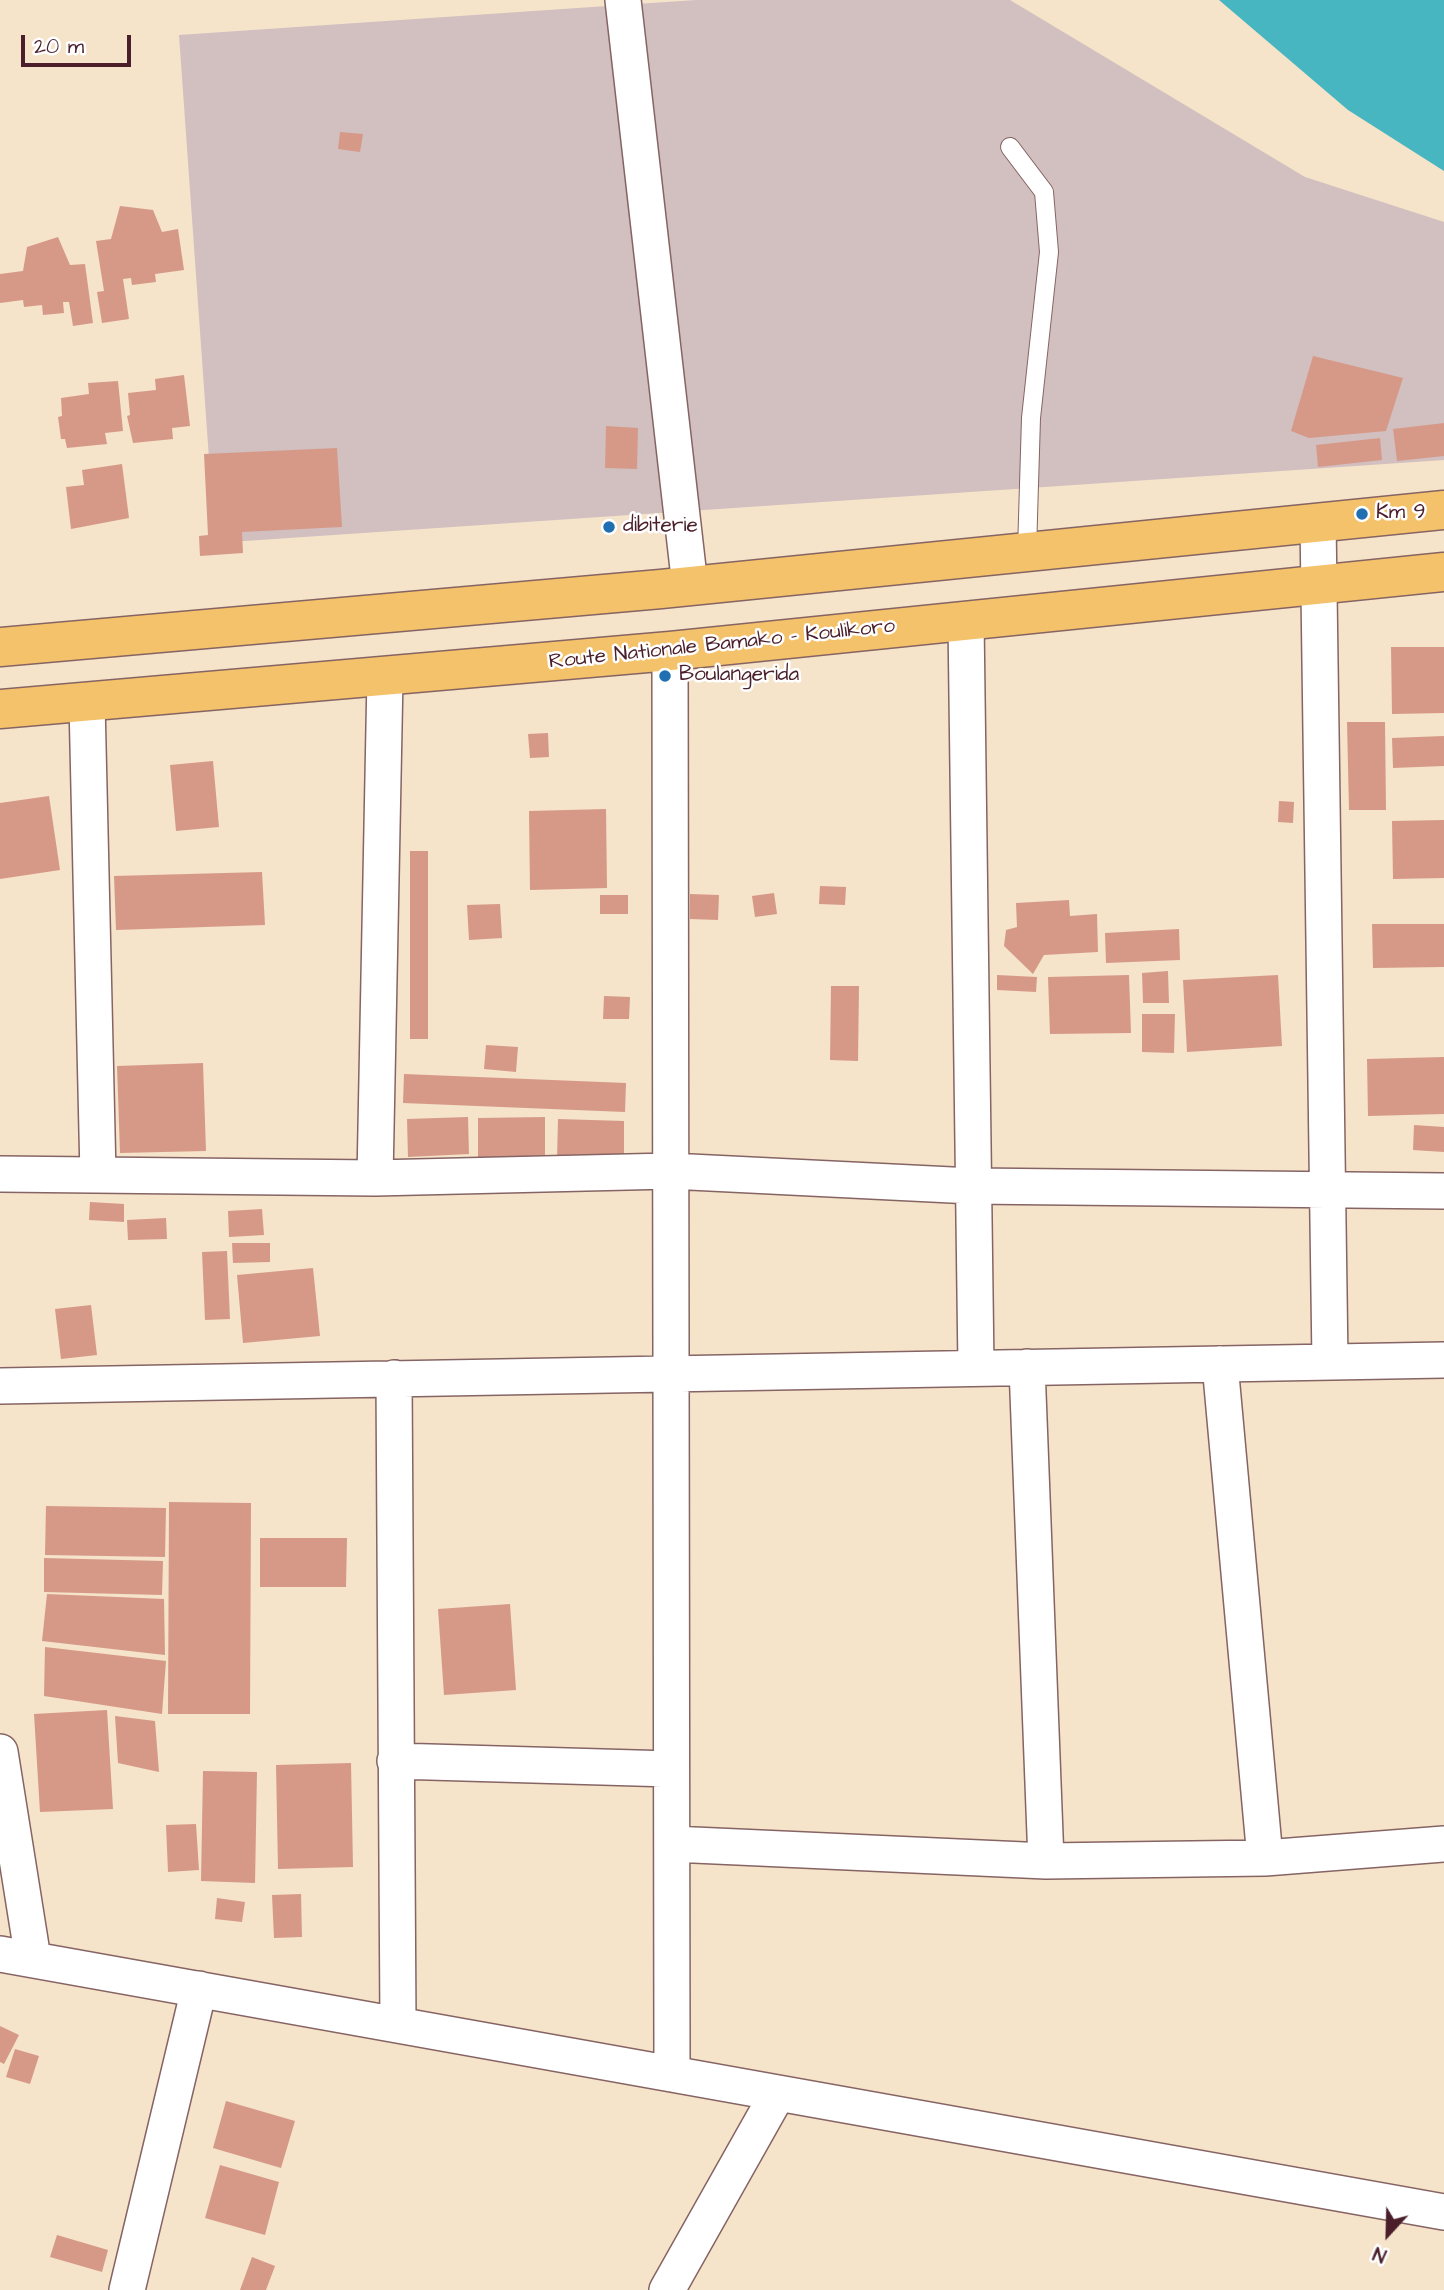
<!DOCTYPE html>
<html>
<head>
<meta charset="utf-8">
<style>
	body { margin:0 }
	#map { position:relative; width:1444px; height:2290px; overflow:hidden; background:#f5e3ca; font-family:"Architects Daughter",sans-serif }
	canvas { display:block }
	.north { position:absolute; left:1353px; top:2199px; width:70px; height:70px; -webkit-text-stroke:5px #fff; paint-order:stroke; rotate:202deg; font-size:19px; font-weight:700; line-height:28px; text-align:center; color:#4a1f2b }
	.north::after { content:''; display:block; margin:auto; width:24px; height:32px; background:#4a1f2b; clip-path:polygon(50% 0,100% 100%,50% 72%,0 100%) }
	.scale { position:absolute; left:21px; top:35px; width:110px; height:32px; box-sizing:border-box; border:4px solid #4a1f2b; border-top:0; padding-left:9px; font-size:21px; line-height:24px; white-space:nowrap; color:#4a1f2b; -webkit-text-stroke:5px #fff; paint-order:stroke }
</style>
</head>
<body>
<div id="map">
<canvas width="1444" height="2290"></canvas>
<div class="north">N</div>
<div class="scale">20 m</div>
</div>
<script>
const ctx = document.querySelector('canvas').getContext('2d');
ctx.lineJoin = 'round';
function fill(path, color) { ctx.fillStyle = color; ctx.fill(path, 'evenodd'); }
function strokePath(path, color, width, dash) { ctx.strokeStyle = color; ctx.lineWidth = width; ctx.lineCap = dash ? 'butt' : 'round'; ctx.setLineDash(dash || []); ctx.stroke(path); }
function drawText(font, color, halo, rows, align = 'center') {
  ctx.font = font + ' "Architects Daughter",sans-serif'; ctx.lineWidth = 5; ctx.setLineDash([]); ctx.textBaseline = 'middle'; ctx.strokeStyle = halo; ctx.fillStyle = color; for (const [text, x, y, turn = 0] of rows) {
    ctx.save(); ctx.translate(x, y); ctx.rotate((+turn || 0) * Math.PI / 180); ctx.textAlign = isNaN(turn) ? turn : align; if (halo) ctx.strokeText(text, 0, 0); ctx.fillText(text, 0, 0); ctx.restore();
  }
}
fill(new Path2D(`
	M696,0h314l295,177 139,45v238l-1229,83 -36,-508z`), '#d2bfc0');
fill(new Path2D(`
	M1219,0h225v171l-96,-61z`), '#47b6c1');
fill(new Path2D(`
	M340,132l23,2 -3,18 -22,-3z
	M120,206l33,4 9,22 16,-3 6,41 -29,4 1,8 -24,3 -1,-7 -8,1 6,40 -27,4 -5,-31 7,-1 -8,-50 15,-2z
	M58,237l12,28 15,-1 8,59 -20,3 -4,-24h-6l1,11 -21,2 -1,-10 -18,2 -1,-7 -23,3v-29l23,-3 4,-24z
	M1313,356l90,22 -17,53 -77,7 -18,-7z
	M184,375l6,51 -18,2 1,11 -40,4 -6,-27 3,-1 -2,-22 28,-3 -1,-11z
	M118,381l5,50 -18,2 2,11 -40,4 -2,-9h-4l-3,-22 4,-1 -1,-18 28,-4 -1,-11z
	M1444,423v33l-47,5 -4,-32z
	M606,426l32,2 -1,41 -32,-1z
	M1380,438l2,22 -64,7 -2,-22z
	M337,448l5,79 -100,5 1,21 -43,3 -1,-20 9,-1 -4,-81z
	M122,464l7,54 -58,11 -5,-42 18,-2 -2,-15z
	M1391,647h53v66l-52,1z
	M1347,722h38l1,88h-37z
	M548,733l1,24 -19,1 -2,-24z
	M1444,736v30l-51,2 -1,-30z
	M213,761l6,66 -43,4 -6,-66z
	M49,796l11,74 -60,9v-76z
	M1279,801l15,1 -1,21 -15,-1z
	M606,809l1,79 -77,2 -1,-79z
	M1444,820v58l-51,1 -1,-58z
	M410,851h18v188h-18z
	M262,872l3,53 -149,5 -2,-54z
	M820,886l26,1 -1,18 -26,-1z
	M774,893l3,21 -22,3 -3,-21z
	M690,894l29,1 -1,25 -28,-1z
	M600,895h28v19h-28z
	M1069,900l1,16 27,-2 1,38 -54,3 -11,19 -29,-28 2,-16 11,-3 -1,-24z
	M500,904l2,34 -33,2 -2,-35z
	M1372,924h72v43l-71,1z
	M1179,929l1,31 -74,3 -1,-30z
	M1168,971l1,32h-26l-1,-30z
	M997,975l40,2 -1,15 -39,-2z
	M1129,975l2,58 -81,1 -2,-57z
	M1278,975l4,71 -95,6 -4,-72z
	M831,986h28l-1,75 -28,-1z
	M604,996l26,1 -1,22h-26z
	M1142,1014h33l-1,39 -32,-1z
	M486,1045l32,2 -2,25 -32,-3z
	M1444,1057v57l-76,2 -1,-57z
	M203,1063l3,88 -86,2 -3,-87z
	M404,1074l222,9 -1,29 -222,-9z
	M468,1117l1,37 -61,3 -1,-38z
	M545,1117v41h-67v-40z
	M558,1119l66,2v41l-67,-2z
	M1414,1125l30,2v25l-31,-2z
	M90,1202l34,2v18l-35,-2z
	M262,1209l2,26 -35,2 -1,-26z
	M166,1218l1,21 -39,1 -1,-20z
	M232,1243h38v19l-37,1z
	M227,1251l3,68 -25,1 -3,-68z
	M313,1268l7,68 -77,7 -6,-68z
	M91,1305l6,50 -36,4 -6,-50z
	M169,1502l82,1 -1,211h-82z
	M46,1506l120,2 -1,49 -120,-2z
	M260,1538h87l-1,49h-86z
	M44,1558l119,3 -1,34 -118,-3z
	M47,1594l117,5 1,56 -123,-14z
	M510,1604l6,86 -72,5 -6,-86z
	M45,1647l121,14 -4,53 -118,-18z
	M107,1710l6,99 -73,3 -6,-98z
	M115,1716l40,5 4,51 -41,-9z
	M351,1763l2,104 -75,2 -2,-104z
	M203,1771l54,1 -2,111 -54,-2z
	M196,1824l3,46 -31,2 -2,-47z
	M301,1894l1,43 -28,1 -2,-43z
	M217,1898l28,4 -3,20 -27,-3z
	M0,2026l19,9 -15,29 -4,-2z
	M15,2049l24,7 -9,28 -24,-7z
	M226,2101l69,20 -14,47 -68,-20z
	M220,2165l59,17 -14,53 -60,-17z
	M57,2235l51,15 -6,22 -52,-15z
	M252,2257l23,9 -9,24h-26z`), '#d69988');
const lane = new Path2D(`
	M1010,147l34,45 5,60 -18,166 -4,133`);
const street = new Path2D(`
	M623,0l67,586
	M1318,522l12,840
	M966,621l10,747
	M670,651l2,1423
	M87,703l11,472
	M0,1174l375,4 295,-7 302,15 472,5
	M375,1178l10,-501
	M1220,1364l45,494
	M1027,1367l19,494
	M394,1378l4,647
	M0,1386l1444,-26
	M0,1752l33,207
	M395,1761l276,8
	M672,1844l374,17 219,-3 179,-14
	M0,1954l1444,258
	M127,2290l72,-301
	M667,2290l111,-197`);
const primary = new Path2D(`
	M0,647l661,-58 783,-79
	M0,709l670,-58 774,-79`);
strokePath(lane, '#866463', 20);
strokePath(street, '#866463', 38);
strokePath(primary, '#866463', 41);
strokePath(lane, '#fff', 18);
strokePath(street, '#fff', 35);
strokePath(primary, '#f4c26a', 38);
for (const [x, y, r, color] of [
	[1362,514,7,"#1f6fb2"],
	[609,527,7,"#1f6fb2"],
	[665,676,7,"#1f6fb2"]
]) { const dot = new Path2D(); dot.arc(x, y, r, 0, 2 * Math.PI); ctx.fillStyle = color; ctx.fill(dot); strokePath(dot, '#fff', 2.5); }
drawText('21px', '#4a1f2b', '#fff', [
	["Km 9",1376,514],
	["dibiterie",623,527],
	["Boulangerida",679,676]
], 'left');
drawText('21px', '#4a1f2b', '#fff', [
	["Route Nationale Bamako - Koulikoro",722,645,-6]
]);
</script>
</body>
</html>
